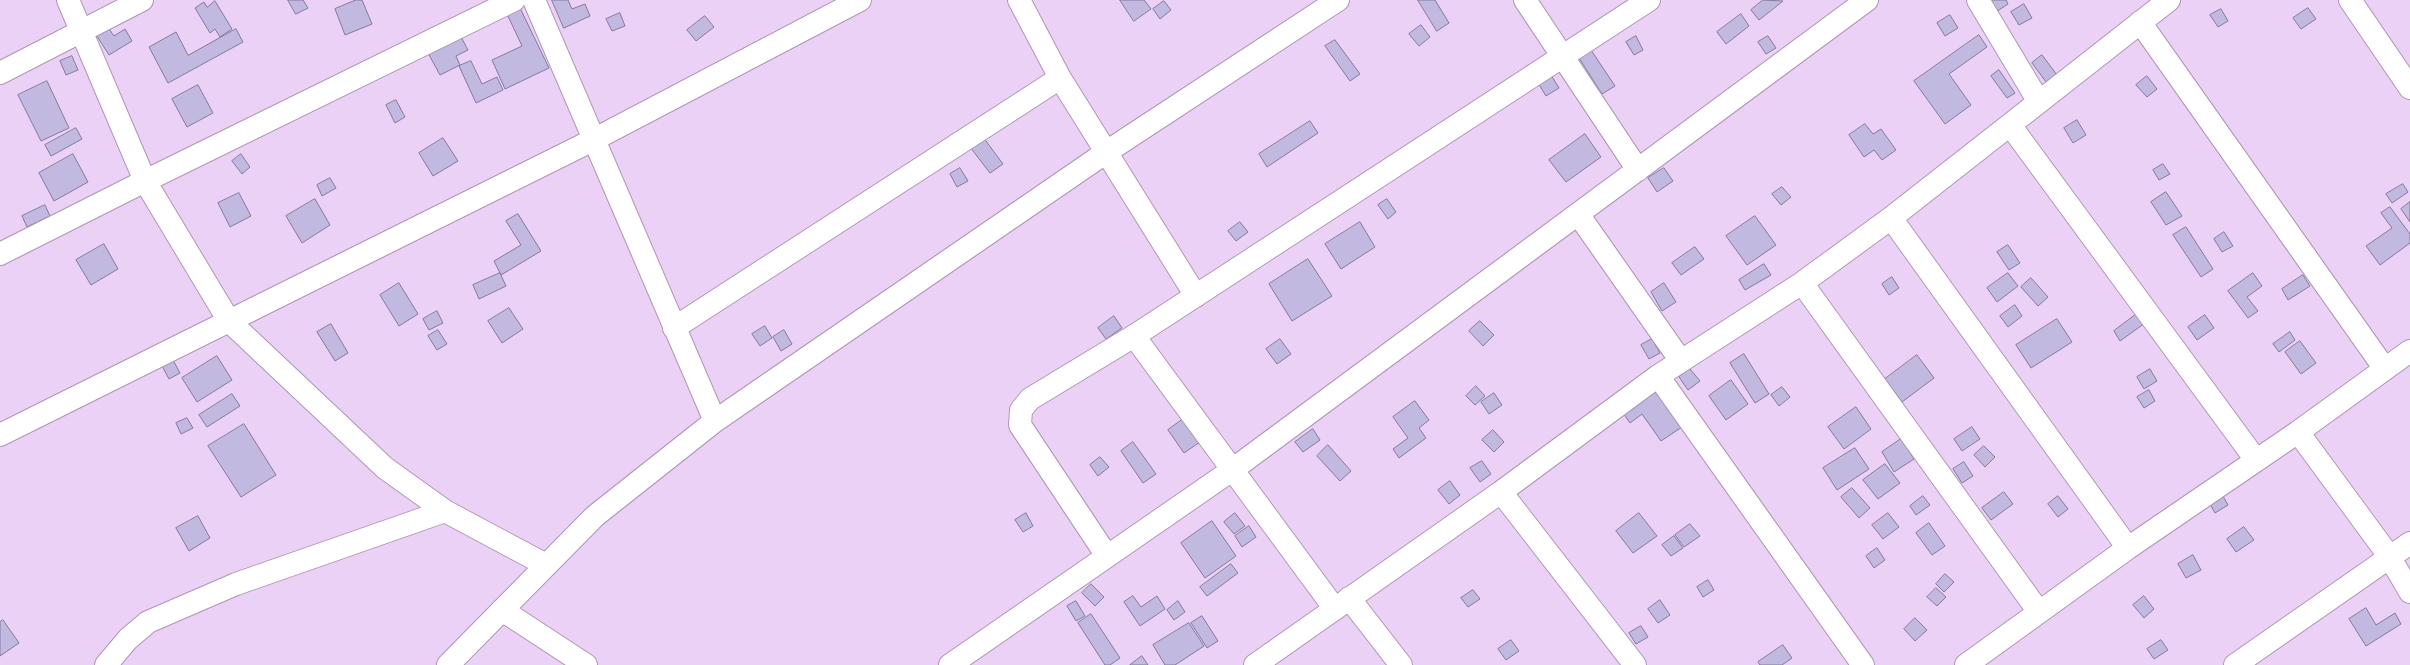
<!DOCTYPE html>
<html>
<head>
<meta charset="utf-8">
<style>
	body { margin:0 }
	canvas { display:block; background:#ebd1f5 }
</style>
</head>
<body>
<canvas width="2410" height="665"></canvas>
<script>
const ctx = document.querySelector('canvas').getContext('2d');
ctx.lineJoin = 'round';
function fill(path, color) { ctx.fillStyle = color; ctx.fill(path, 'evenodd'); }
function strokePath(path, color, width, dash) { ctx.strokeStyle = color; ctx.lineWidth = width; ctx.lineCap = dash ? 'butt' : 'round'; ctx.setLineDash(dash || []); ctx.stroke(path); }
const building = new Path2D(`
	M288,0h15l5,8 -12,6z
	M356,0h6l10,24 -27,11 -10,-26z
	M552,0h16l4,9 13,-5 5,12 -26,12z
	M1120,0h24l7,9 -17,12z
	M1418,0h17l14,23 -12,8z
	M1763,0l20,1 -24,19 -8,-10z
	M1989,0h17l2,4 -12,8z
	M215,1l17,28 -12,8 -5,-8 -5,4 -15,-25 9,-6 3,5z
	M1164,1l7,9 -11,9 -7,-10z
	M2024,4l8,14 -13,7 -8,-13z
	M520,8l29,60 -44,21 -13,-29 30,-14 -15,-32z
	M2308,8l8,11 -15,10 -8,-11z
	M2221,9l7,12 -10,6 -8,-12z
	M620,13l5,13 -13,5 -6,-12z
	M1741,14l8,12 -23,18 -9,-12z
	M1950,15l8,13 -13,8 -8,-13z
	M705,16l9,11 -18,14 -9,-11z
	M1421,25l9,12 -11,9 -10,-12z
	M107,26l7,10 11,-7 7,12 -23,14 -14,-22z
	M236,29l7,13 -75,41 -19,-36 27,-15 12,23z
	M460,35l8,15 -12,6 4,9 -20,10 -12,-22z
	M1979,35l8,12 -38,27 22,31 -26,19 -31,-43z
	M1636,36l7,14 -9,5 -8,-13z
	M1768,36l8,12 -10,6 -8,-12z
	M1335,40l25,34 -10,7 -25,-35z
	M1591,50l24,36 -13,8 -23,-36z
	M2042,55l15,20 -11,7 -14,-19z
	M72,56l6,14 -12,5 -6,-14z
	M471,61l11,23 15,-7 6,13 -27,13 -17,-37z
	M1999,70l16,23 -8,5 -16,-22z
	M1551,75l8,13 -13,8 -8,-13z
	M2147,76l10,13 -10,8 -11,-12z
	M47,81l22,47 -28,13 -23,-46z
	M198,85l15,28 -26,14 -15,-28z
	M396,100l9,17 -10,6 -9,-18z
	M2077,120l9,15 -13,8 -9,-15z
	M1310,121l8,12 -51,34 -8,-13z
	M1865,124l8,10 8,-5 15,21 -14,10 -8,-10 -10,7 -15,-22z
	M76,128l6,11 -31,17 -6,-11z
	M1585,134l16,23 -35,25 -17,-22z
	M983,137l20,27 -13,9 -20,-26z
	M443,138l15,23 -25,15 -14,-23z
	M73,154l15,28 -34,19 -15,-28z
	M241,154l9,13 -8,7 -10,-13z
	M2163,164l7,10 -11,6 -6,-10z
	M960,168l8,13 -11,6 -7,-13z
	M1664,168l9,13 -16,11 -9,-14z
	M330,178l6,10 -14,8 -5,-11z
	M2403,184l5,8 -16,11 -6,-9z
	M1782,187l9,10 -10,8 -9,-11z
	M2166,192l16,24 -16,9 -15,-23z
	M239,193l12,23 -21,11 -12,-24z
	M315,199l15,26 -28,18 -16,-27z
	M1387,199l9,13 -8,7 -10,-14z
	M2410,202v20l-9,-13z
	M45,205l5,11 -23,11 -5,-11z
	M2390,207l20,27v9l-30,22 -14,-19 26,-18 -11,-15z
	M518,214l23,37 -40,24 -7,-14 27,-16 -15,-24z
	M1755,216l21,29 -29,20 -21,-29z
	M1240,222l8,10 -12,9 -8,-10z
	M1360,222l15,25 -34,22 -16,-25z
	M2186,227l27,42 -12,8 -28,-42z
	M2224,232l9,14 -11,6 -8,-13z
	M104,244l14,25 -27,16 -15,-25z
	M2008,245l12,18 -11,7 -12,-18z
	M1695,247l9,12 -23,16 -9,-12z
	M1308,259l24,37 -40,25 -23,-37z
	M1764,264l7,11 -26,15 -6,-10z
	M500,273l6,13 -27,13 -6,-14z
	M2008,273l10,13 -21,16 -10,-14z
	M2253,273l9,13 -15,11 11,14 -10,7 -20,-27z
	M2303,275l7,11 -22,14 -6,-11z
	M1892,277l7,11 -10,7 -7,-11z
	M2031,278l17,19 -10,9 -17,-19z
	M399,283l19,31 -19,12 -19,-31z
	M1664,283l12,19 -14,9 -11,-19z
	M2015,305l7,11 -14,11 -8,-11z
	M509,308l14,21 -21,14 -14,-22z
	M437,311l6,12 -14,7 -6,-11z
	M2138,313l7,10 -25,18 -6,-10z
	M2205,315l9,13 -17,12 -9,-13z
	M1114,316l8,12 -16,11 -8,-11z
	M2057,319l15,23 -41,26 -15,-23z
	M1480,321l14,14 -11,11 -14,-15z
	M331,324l17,29 -13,8 -18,-29z
	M765,326l7,12 -12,8 -8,-12z
	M438,330l9,14 -10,6 -9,-14z
	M784,330l8,14 -11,7 -8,-14z
	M2290,332l5,8 -16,12 -6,-8z
	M1280,339l11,15 -14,10 -11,-15z
	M1652,339l8,14 -11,6 -8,-14z
	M2300,341l16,22 -15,11 -16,-22z
	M1744,354l25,40 -14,9 -25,-40z
	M1917,355l17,23 -32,24 -17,-23z
	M217,356l15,24 -35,22 -15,-24z
	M173,360l7,13 -11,6 -7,-13z
	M1690,369l10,12 -12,9 -9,-13z
	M2150,369l7,12 -13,8 -7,-12z
	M1731,380l17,24 -22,16 -17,-24z
	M1476,386l9,10 -10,9 -9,-9z
	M1782,387l8,10 -11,9 -8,-11z
	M1656,390l26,37 -21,14 -19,-27 -12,9 -7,-10z
	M2149,390l6,11 -11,7 -7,-11z
	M1494,393l8,12 -13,9 -8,-12z
	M232,394l8,12 -33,21 -8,-12z
	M1415,401l14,19 -10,8 7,10 -27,20 -6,-9 15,-11 -15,-21z
	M1200,407l17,23 -33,23 -16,-23z
	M1856,407l15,22 -27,20 -16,-22z
	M187,418l6,10 -12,6 -5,-11z
	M244,424l32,51 -35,22 -33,-51z
	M1972,427l8,12 -18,12 -8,-12z
	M1313,429l7,11 -17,12 -8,-10z
	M1493,430l11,12 -10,10 -12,-12z
	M1901,439l13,20 -20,13 -12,-20z
	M1133,442l23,32 -13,9 -22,-32z
	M1328,445l23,26 -11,10 -23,-25z
	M1984,446l11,11 -10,10 -11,-12z
	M1855,448l14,21 -32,21 -14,-22z
	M1100,457l9,10 -11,9 -8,-11z
	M1482,461l9,13 -11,8 -10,-14z
	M1964,462l9,14 -11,7 -9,-14z
	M1885,464l15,19 -22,16 -15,-19z
	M1450,481l10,14 -11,9 -11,-14z
	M1852,488l18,20 -11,10 -18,-21z
	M2220,491l8,14 -13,8 -8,-14z
	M2004,492l9,12 -22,16 -9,-12z
	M1923,496l7,9 -14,10 -6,-9z
	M2058,496l10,13 -10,8 -10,-13z
	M1026,513l7,13 -10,6 -8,-12z
	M1235,513l10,13 -11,8 -10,-12z
	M1639,513l18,23 -24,17 -17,-22z
	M1888,513l11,14 -16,12 -11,-14z
	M198,516l12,22 -21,13 -13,-23z
	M1212,521l24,35 -31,22 -24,-35z
	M1929,523l16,23 -13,9 -16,-22z
	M1690,524l10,12 -16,11 -9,-12z
	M1249,526l7,11 -14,10 -7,-11z
	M2244,527l10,13 -18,12 -9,-13z
	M1674,536l9,12 -12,8 -9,-11z
	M1877,548l8,12 -11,8 -8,-12z
	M2193,555l8,15 -15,8 -8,-14z
	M1231,564l7,9 -31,23 -7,-9z
	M1945,574l9,8 -10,10 -8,-8z
	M1708,580l6,10 -11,7 -6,-10z
	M1091,584l13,13 -9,9 -13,-13z
	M1936,588l10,9 -9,9 -10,-9z
	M1473,590l7,9 -12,8 -7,-9z
	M1133,596l8,11 16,-11 8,13 -25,17 -16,-24z
	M2144,596l10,13 -10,9 -11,-13z
	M1660,600l10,15 -12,8 -10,-14z
	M1076,601l9,15 -9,5 -9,-15z
	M1178,601l7,11 -11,8 -7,-10z
	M2366,608l10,17 19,-12 6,11 -35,22 -17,-27z
	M1091,614l29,44 -10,7h-5l-27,-42z
	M1202,616l16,25 -11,7 -16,-25z
	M1915,618l12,12 -12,11 -11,-12z
	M3,620l16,23 -19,13v-34z
	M1189,623l15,23 -29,19h-10l-12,-20z
	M1641,626l7,11 -12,7 -7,-11z
	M1511,640l8,11 -13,9 -8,-11z
	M2161,640l7,10 -14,9 -7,-10z
	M1783,645l9,13 -10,7h-22l-2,-3z
	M1142,656l6,9h-18z`);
fill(building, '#c2b9e0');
strokePath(building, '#837a9f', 1);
const street = new Path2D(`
	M68,0l77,181 84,140 156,147 60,43 101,54
	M534,0l181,421
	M1019,0l41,78 136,218
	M1525,0l113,170
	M1978,0l61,102
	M2350,0l60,88
	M2140,22l245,347
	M0,73l142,-73
	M2010,125l246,335
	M1578,214l103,147
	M1891,218l237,330
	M0,254l145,-73 369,-181
	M1802,283l237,329
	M674,328l386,-250
	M1134,336l201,273
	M1658,376l205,289
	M2298,432l91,124 21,36
	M0,435l593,-295 267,-140
	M1501,492l134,173
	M1107,556l-87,-131 1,-15 9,-11 104,-63 515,-336
	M1349,598l52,67
	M502,610l84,55
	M106,665l22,-26 20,-17 88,-38 209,-73
	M448,665l147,-149 120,-95 393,-270 230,-151
	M950,665l282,-195 635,-470
	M1255,665l246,-173 157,-116 144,-93 89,-65 278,-218
	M1966,665l162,-117 170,-116 112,-81
	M2235,665l175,-122`);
strokePath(street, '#ae96b8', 24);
strokePath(street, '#fff', 22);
</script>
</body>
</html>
